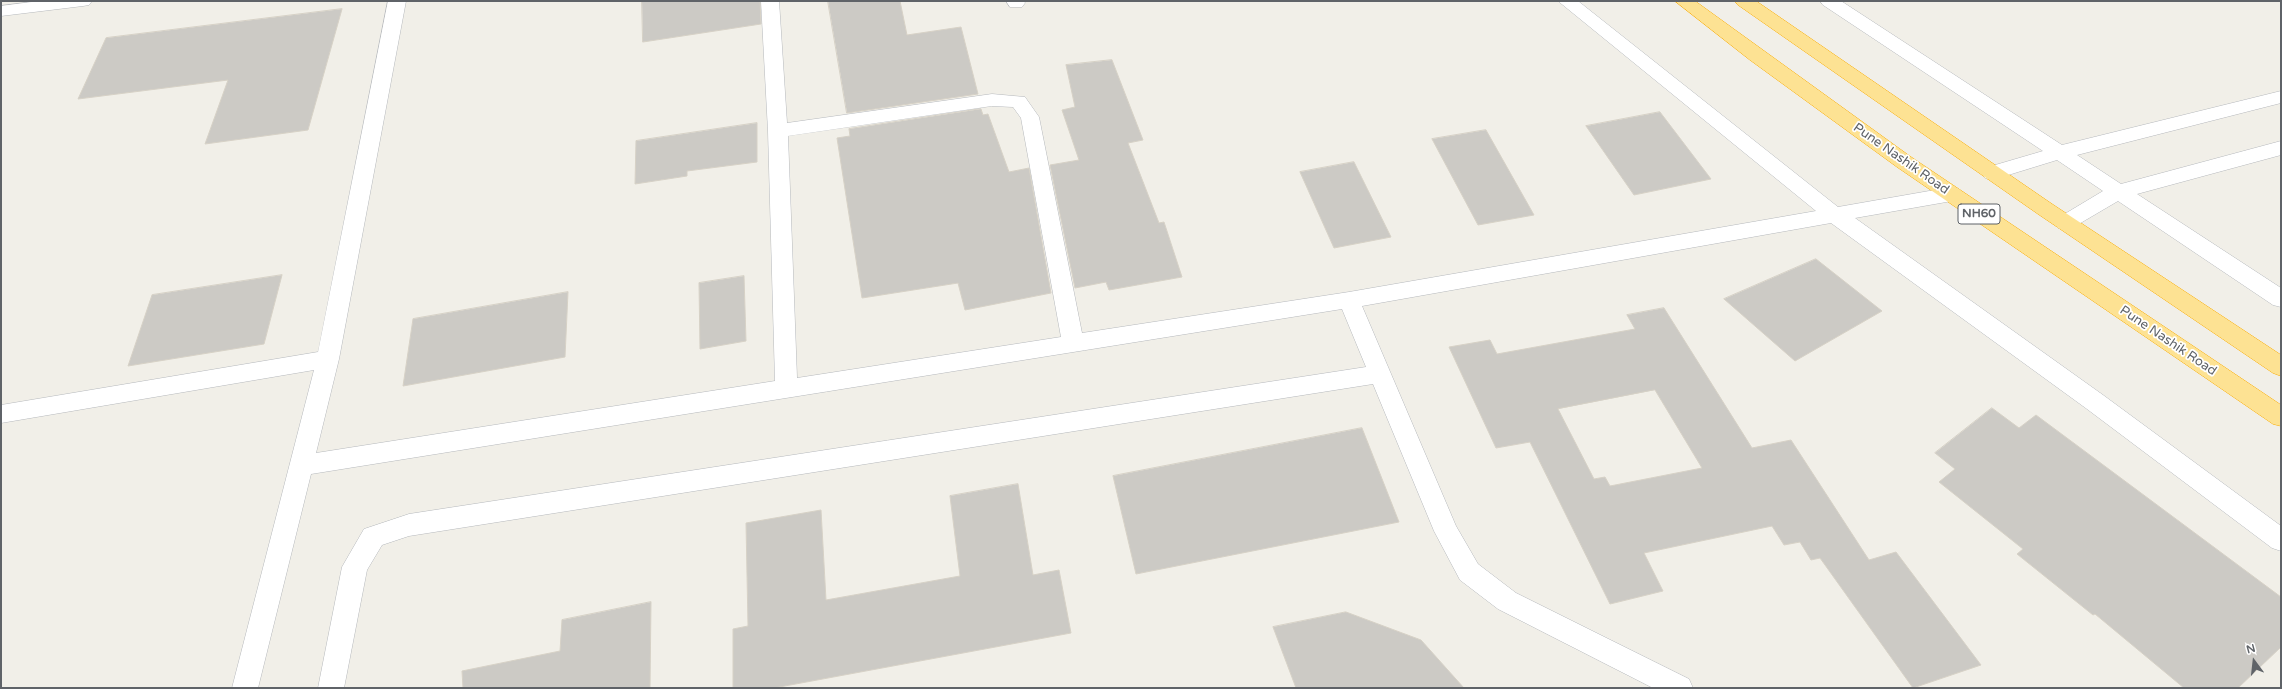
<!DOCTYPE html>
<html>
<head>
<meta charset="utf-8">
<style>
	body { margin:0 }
	#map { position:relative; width:2282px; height:689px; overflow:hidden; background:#f1efe8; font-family:"Varela Round",sans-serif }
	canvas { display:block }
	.frame { position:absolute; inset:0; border:2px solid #5f6368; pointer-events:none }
	.north { position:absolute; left:2234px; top:641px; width:40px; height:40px; -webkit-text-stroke:3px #fff; paint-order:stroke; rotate:345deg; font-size:11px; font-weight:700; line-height:16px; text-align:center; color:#5f6368 }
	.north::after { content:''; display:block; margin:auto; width:14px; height:18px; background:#5f6368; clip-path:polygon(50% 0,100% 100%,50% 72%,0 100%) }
</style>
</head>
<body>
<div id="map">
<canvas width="2282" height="689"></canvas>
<div class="frame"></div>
<div class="north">N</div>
</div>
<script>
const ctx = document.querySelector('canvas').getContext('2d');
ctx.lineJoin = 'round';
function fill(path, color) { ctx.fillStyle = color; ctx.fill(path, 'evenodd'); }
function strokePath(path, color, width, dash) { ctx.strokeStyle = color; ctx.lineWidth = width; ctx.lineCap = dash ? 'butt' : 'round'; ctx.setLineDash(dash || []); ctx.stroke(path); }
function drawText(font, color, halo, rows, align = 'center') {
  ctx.font = font + ' "Varela Round",sans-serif'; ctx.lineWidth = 3.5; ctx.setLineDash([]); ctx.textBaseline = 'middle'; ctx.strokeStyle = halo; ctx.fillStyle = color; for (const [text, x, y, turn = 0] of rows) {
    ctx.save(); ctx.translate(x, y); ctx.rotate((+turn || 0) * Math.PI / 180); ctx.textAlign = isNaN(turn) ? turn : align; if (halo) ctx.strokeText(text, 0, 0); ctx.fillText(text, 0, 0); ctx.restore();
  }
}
const building = new Path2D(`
	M642,1h118l1,23 -118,18z
	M828,1h72l7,34 54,-8 17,67 -131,19z
	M342,9l-34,121 -103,14 23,-64 -150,19 28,-61z
	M1112,60l31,80 -15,3 31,80 5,-1 18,55 -73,13 -3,-8 -31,6 -25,-123 29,-5 -17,-50 13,-3 -9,-42z
	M981,109l2,6 5,-1 21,58 20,-4 22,125 -86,17 -7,-27 -96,15 -25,-160 13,-2 -1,-7z
	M1660,112l51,67 -77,16 -48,-69z
	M757,123v39l-70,9v5l-52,8 1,-43z
	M1486,130l48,85 -56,10 -46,-86z
	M1354,162l37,75 -57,11 -34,-76z
	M1816,259l66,52 -87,50 -71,-62z
	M282,275l-18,69 -136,22 24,-71z
	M744,276l2,65 -46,8 -1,-66z
	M568,292l-3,65 -162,29 10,-67z
	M1664,308l88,140 39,-8 78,120 27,-8 85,113 -68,23 -93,-130 -9,2 -11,-18 -16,3 -12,-19 -128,27 19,38 -53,13 -80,-162 -34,6 -47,-101 41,-7 7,14 138,-25 -8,-14zM1655,390l47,78 -92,18 -5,-9 -11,2 -36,-70z
	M1992,408l27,20 17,-13 245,182v50l-43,41h-54l-89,-74 -2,1 -76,-61 6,-5 -84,-67 16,-13 -20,-16z
	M1362,428l37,94 -263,52 -23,-98z
	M1018,484l15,91 26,-5 12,63 -297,55h-41v-59l15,-3 -2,-103 75,-13 5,90 134,-24 -10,-80z
	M651,602l-1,86h-187l-1,-17 98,-20 2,-31z
	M1346,612l75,28 43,48h-168l-23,-61z`);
fill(building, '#cccac5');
strokePath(building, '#d6d1c6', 1);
const minor = new Path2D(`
	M39,1h53l-3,4 -6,1 -82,10v-10z
	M388,1h18l-67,358 -23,94 459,-72 -7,-250 -7,-130h18l8,122 205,-29 33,3 14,20 43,216 267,-41 467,-81 -258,-210h20l260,206 114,-20 7,2 3,5 -3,5 -7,2 -97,17 248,177 178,131v25l-9,-3 -185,-139 -256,-186 -469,83 94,220 22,38 38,29 173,86 4,9h-40l-155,-79 -38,-29 -26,-49 -61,-147 -964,152 -27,9 -15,25 -23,118h-26l24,-121 22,-38 45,-15 957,-147 -24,-58 -1031,165 -53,214h-26l82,-318 -313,53v-18l317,-53zM992,106l21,1 8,11 40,219 -264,41 -9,-242z
	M1006,1h18l1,2 -3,4h-12z
	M1820,1h21l221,144 219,-54v12l-204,52 44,29 160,-43v14l-144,39 144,94v19l-8,-2 -155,-104 -46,27 -7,2 -7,-2 -3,-5 3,-5 45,-27 -46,-31 -65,20 -7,-2 -3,-5 3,-5 58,-17 -220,-146z`);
const highway = new Path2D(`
	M1675,1h20l216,156 370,248v21l-8,-2 -376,-257 -147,-107z
	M1735,1h21l296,203 229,151v21l-8,-3 -235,-159 -300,-209z`);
strokePath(minor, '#b5b8bc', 1);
strokePath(highway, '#f9ab00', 1);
fill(minor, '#fff');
fill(highway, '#fde293');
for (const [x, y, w] of [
	[1979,214,42]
]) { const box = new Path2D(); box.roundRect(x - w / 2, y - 10, w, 20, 3); ctx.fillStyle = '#fff'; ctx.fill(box); strokePath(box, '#5f6368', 1); }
drawText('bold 12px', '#5f6368', null, [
	["NH60",1979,214]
]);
drawText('13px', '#5f6368', '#fff', [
	["Pune Nashik Road",1901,159,35],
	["Pune Nashik Road",2168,341,34]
]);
</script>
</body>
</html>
